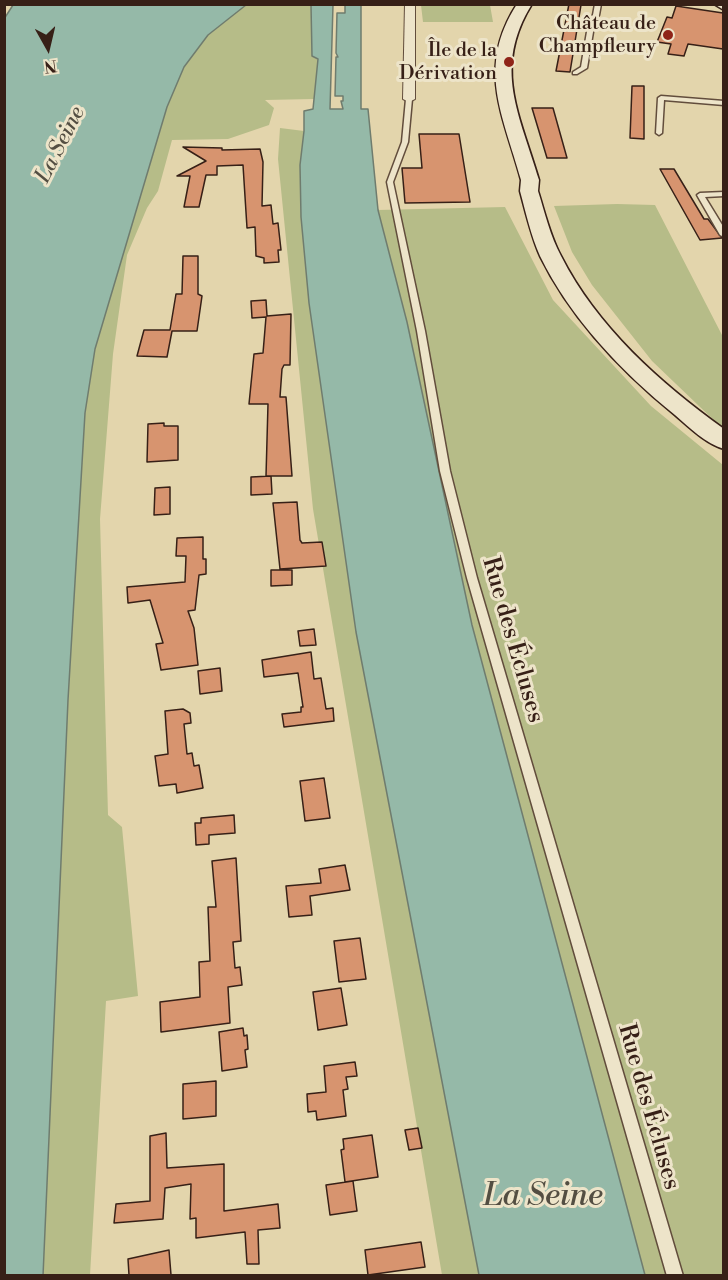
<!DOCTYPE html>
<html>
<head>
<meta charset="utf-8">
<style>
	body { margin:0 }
	#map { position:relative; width:728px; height:1280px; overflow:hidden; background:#e3d5ac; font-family:"Libre Bodoni",serif }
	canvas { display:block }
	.frame { position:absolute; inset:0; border:6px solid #372017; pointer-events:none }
	.north { position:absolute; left:18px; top:18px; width:60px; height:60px; -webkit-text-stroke:4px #ede4c9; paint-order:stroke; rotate:172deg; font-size:16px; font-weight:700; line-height:24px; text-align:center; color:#372017 }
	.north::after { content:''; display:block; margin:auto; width:21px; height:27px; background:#372017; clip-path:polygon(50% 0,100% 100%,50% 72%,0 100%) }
</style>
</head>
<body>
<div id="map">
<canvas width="728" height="1280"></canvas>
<div class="frame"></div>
<div class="north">N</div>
</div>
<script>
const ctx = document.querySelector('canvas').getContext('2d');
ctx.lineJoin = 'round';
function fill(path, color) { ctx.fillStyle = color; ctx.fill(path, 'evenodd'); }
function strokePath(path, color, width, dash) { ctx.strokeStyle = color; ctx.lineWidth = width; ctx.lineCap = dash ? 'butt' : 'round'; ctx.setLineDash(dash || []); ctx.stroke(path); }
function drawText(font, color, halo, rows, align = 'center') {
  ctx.font = font + ' "Libre Bodoni",serif'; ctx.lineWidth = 6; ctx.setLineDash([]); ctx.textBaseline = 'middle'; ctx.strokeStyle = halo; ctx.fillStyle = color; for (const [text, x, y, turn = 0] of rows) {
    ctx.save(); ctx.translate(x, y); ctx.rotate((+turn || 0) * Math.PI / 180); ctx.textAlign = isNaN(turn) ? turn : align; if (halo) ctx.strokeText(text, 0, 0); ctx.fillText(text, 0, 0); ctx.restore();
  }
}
fill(new Path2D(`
	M246,5h65l1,51 6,3 -4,40 -49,1 9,8 -5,17 -41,14 -56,1 -14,51 -11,17 -20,47 -14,99 -13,165 8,296 14,12 16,169 -32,5 -16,274 -47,1 25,-576 17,-287 10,-64 72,-242 17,-40 24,-32z
	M421,5h69l3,17h-70z
	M280,128l24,3 -4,34 1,52 8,86 47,329 123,643h-37l-129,-766 -35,-350z
	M617,204l38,1 68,132v92l-71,-68 -60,-76 -20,-33 -18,-46z
	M505,207l48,93 98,106 72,59v810h-78l-173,-650 -65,-303 -29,-112z`), '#b6bc88');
const water = new Path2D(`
	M13,5h233l-38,30 -24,32 -17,40 -72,242 -10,64 -17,287 -25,576 -39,-1v-1256z
	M311,5h22l-3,104h13l-2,-8h2v-5h-8l1,-39h2l-2,-4 1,-40h8v-8h16v104h7l10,101 29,112 65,303 173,650h-166l-123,-643 -47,-329 -8,-86 -1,-52 4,-34v-20l9,-2 5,-50 -6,-3z`);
fill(water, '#95b9a8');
strokePath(water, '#6f7c6e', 1.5);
const building = new Path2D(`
	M569,4l12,1 -11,67 -14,-1z
	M676,6l47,7v36l-35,-5 -4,12 -16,-2 3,-10 -14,-2 10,-25 5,1z
	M632,86h12v53l-14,-1z
	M532,108h21l14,50h-20z
	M419,134h40l11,68 -65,1 -3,-35h20z
	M183,147l39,1v2l38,-1 3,13 -1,44 9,-1 2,19 5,-1 3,27h-3l1,12 -15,1v-5l-8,-2 -1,-29 -8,1 -4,-63 -26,1v9h-11l-7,32h-15l6,-31h-13l29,-15z
	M660,169h14l30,50h4l14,19 -22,2z
	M183,256h15v38l4,2 -5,35h-25l-5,26 -30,-1 7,-26h26l6,-36h6z
	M266,300l1,16 24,-2 -1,51h-6l-2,4 -2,28h6l6,79h-26l2,-72h-19l5,-50 9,-1 3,-36 -14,1 -1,-17z
	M164,423v3h14v34l-31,2 1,-38z
	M271,476l1,18 -21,1v-18z
	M170,487v27l-16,1 1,-27z
	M297,502l3,38 2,3 20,-1 4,24 -46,3 -7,-66z
	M203,537v22h3v15l-7,1 -4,35 -7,1 6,17 4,37 -37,5 -5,-26 7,-1 -13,-43 -22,3 -1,-16 58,-5 1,-26h-10l1,-18z
	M271,570h21v15l-21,1z
	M314,629l2,16 -16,1 -2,-15z
	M311,652l3,27 7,-1 5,31 7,-1 1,13 -50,6 -2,-13 19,-2v-5h2l-5,-34 -34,4 -2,-17z
	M220,668l2,23 -22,3 -2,-23z
	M183,709l7,4 1,10 -7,1 3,30 5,-1 2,13 5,-1 4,23 -26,5 -1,-9 -17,2 -4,-30 13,-2 -3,-43z
	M324,778l6,40 -25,3 -5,-40z
	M234,815l1,18 -26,2v9l-13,1 -1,-22h6v-5z
	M236,858l5,83 -8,1 2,26 5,-1 2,18 -14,2 2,36 -69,9 -1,-30 40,-5 -1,-35 11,-1 -2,-54h8l-4,-46z
	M345,865l5,25 -40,6 2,19 -23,2 -3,-31 35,-3 -2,-14z
	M360,938l6,41 -27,3 -5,-41z
	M341,988l6,37 -29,5 -5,-38z
	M243,1028l1,8 3,-1 1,14 -3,1 2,17 -25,4 -3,-39z
	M355,1062l2,14 -11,1 2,12 -5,1 3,26 -29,4 -1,-9 -8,1 -1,-18 19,-2 -2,-26z
	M216,1081v35l-33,3v-35z
	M418,1128l4,20 -13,2 -4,-20z
	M166,1133l1,35 57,-4v47l54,-7 2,24 -22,2 1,34h-12l-2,-32 -49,6v-20l-6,1 1,-35 -26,4 -2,31 -49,4 2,-19 34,-3v-65z
	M372,1135l6,42 -33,5 -4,-32 3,-1 -1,-10z
	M353,1181l4,30 -27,4 -4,-30z
	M421,1242l4,25 -57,8 -3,-25z
	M169,1250l2,25h-42l-1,-16z`);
fill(building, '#d7946f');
strokePath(building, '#372017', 1.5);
const lane = new Path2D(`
	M595,4h6l-2,11 -4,5 -8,48 -10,6h-4v-2l8,-5 8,-47 4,-5z
	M661,96l63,5v4l-60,-5 -2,33 -3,2 -3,-2 2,-35z
	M409,97l3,2 -4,43 -15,40 32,149 25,140 27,107 206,698h-16l-200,-698 -27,-107 -23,-140 -30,-149 15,-40 4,-43z
	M724,192v4l-19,1 19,31v9l-4,-2 -23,-40 3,-2z`);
const street = new Path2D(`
	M405,4h10v95l-6,3 -6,-3z`);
const secondary = new Path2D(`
	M517,4h15c-40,64 -12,111 7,176l-1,11c7,22 12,45 23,65 36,71 99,127 163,173v20c-18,-5 -35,-22 -49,-34 -53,-43 -104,-96 -135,-159 -9,-20 -14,-43 -20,-65l1,-11c-18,-66 -45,-112 -4,-176z
	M714,4h10v6z`);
strokePath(lane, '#624d3c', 3);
strokePath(street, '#624d3c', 2);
strokePath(secondary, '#372017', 3);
fill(lane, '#ede4c9');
fill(street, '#ede4c9');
fill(secondary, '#ede4c9');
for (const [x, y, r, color] of [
	[668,35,6,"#8f2418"],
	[509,62,6,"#8f2418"]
]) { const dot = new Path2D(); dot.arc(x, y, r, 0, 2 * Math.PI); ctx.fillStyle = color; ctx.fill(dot); strokePath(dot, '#ede4c9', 2); }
drawText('20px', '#372017', '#ede4c9', [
	["Château de",656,24],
	["Champfleury",656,47],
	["Île de la",497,51],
	["Dérivation",497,74]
], 'right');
drawText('italic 22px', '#534e42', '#ede4c9', [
	["La Seine",61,145,-63]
]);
drawText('24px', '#372017', '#ede4c9', [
	["Rue des Écluses",512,640,74],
	["Rue des Écluses",648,1107,74]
]);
drawText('italic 32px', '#534e42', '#ede4c9', [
	["La Seine",543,1197]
]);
</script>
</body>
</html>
